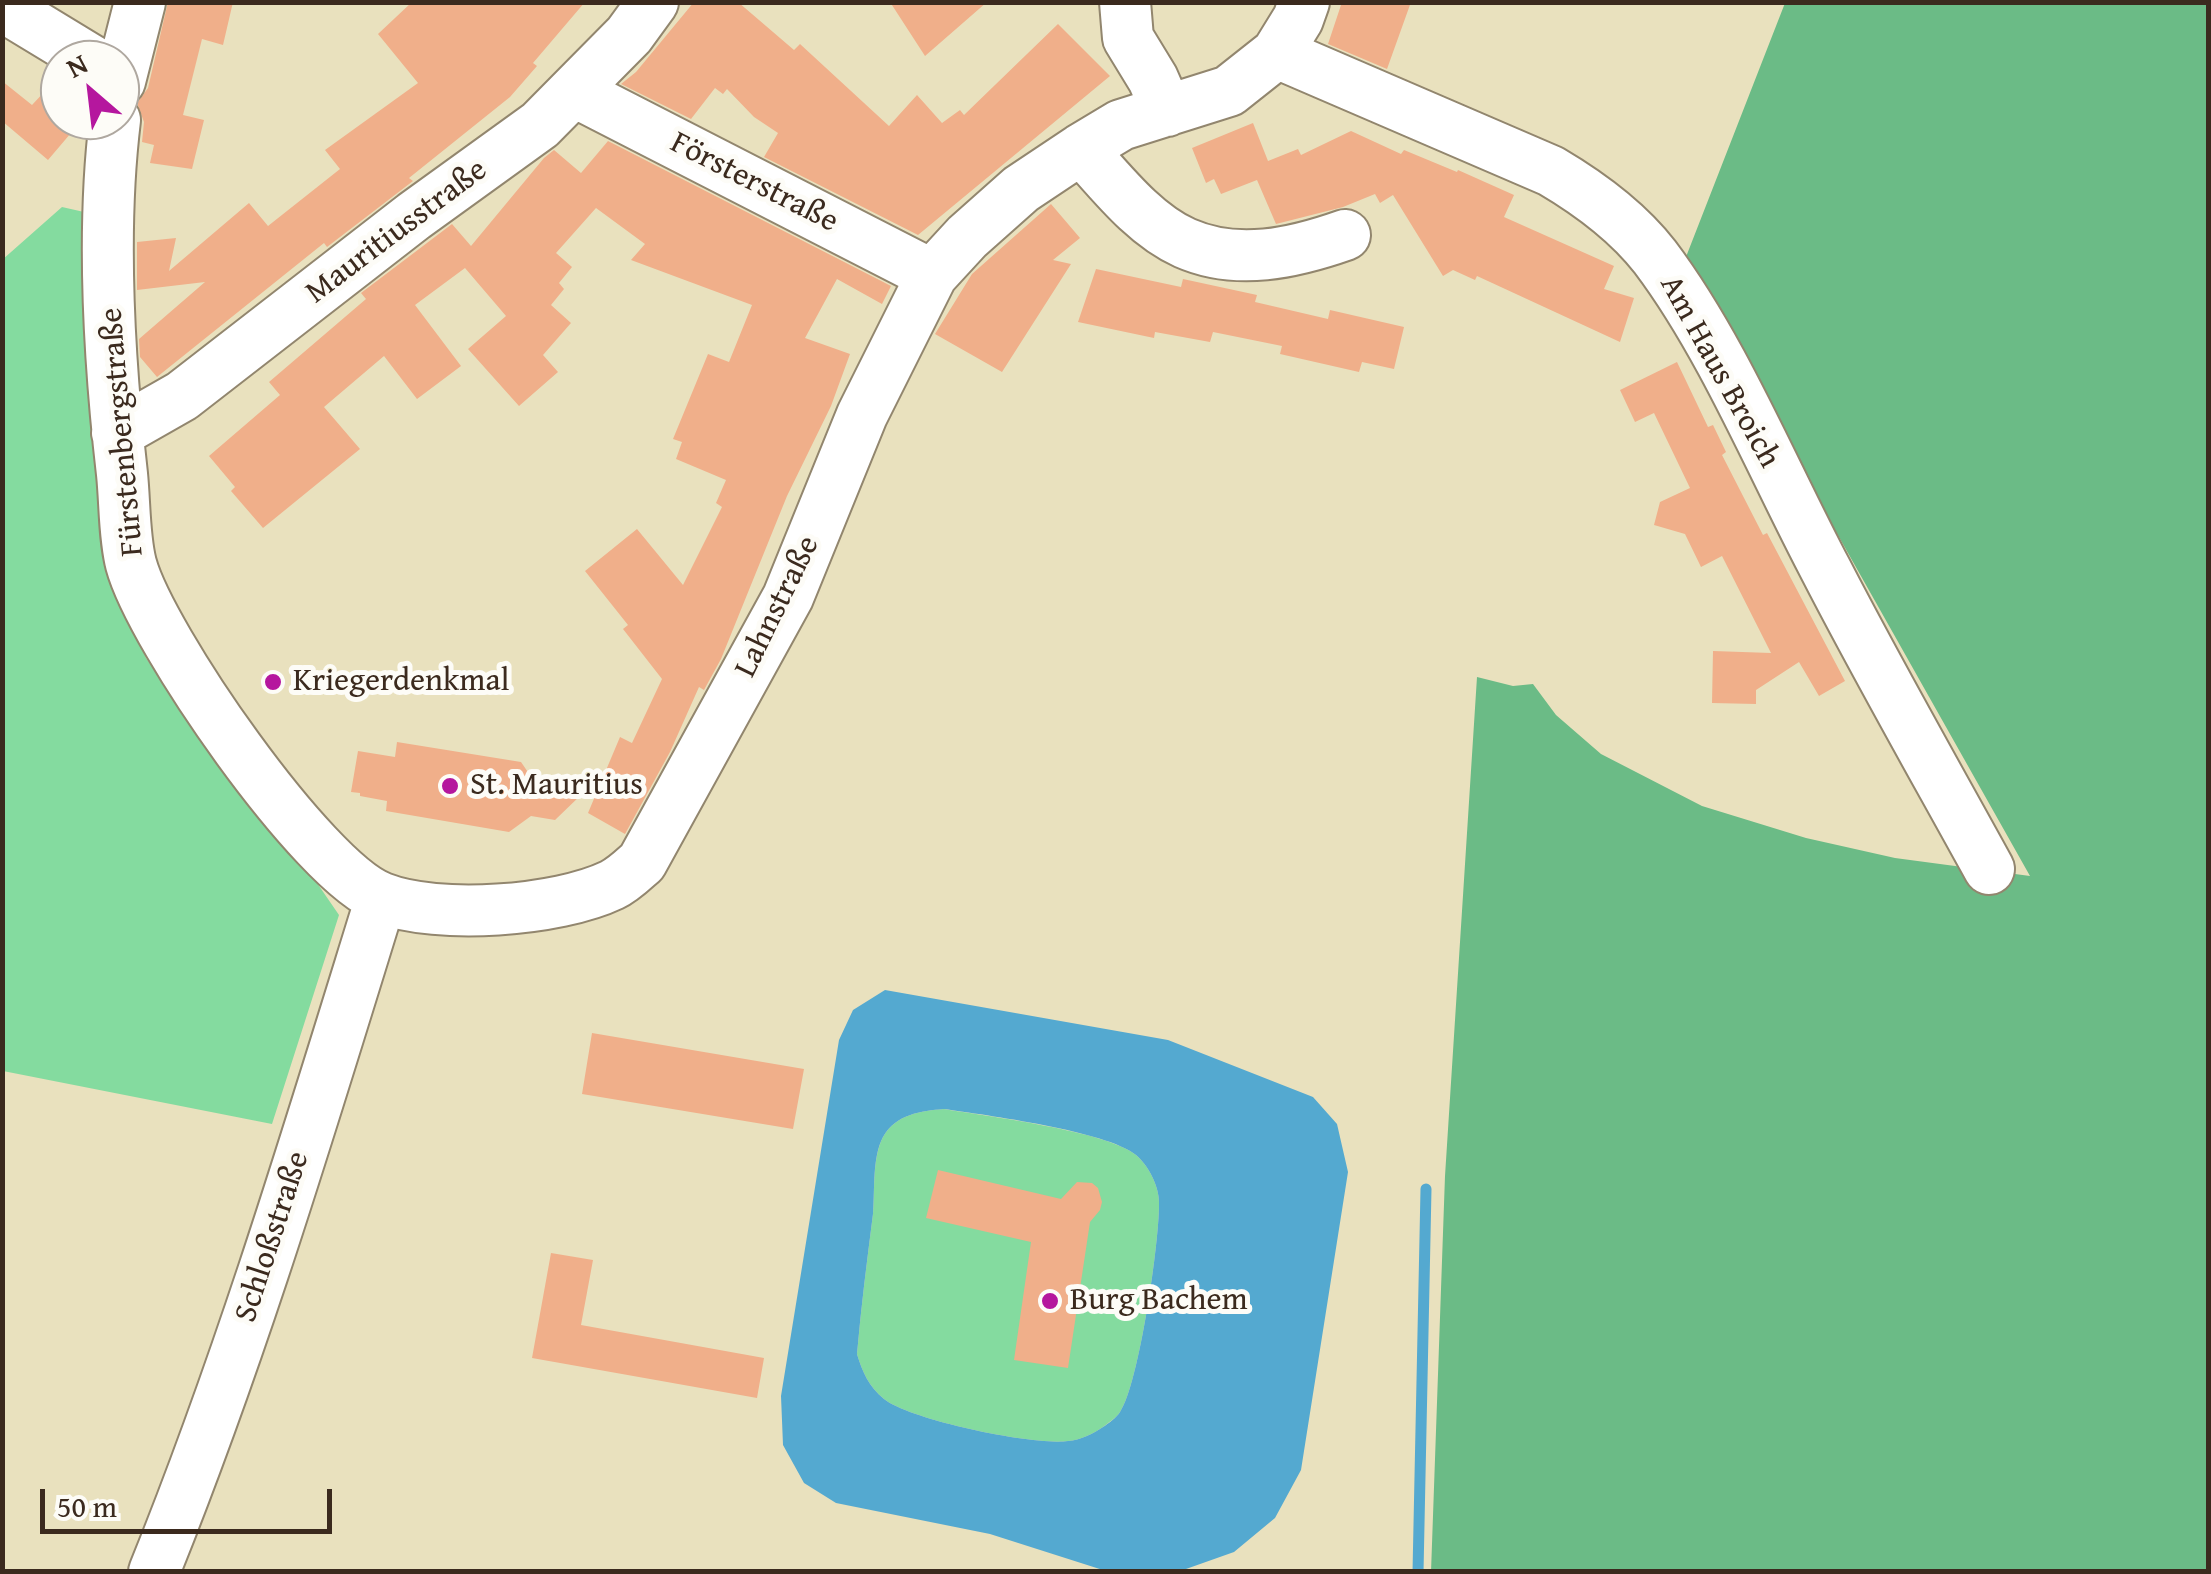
<!DOCTYPE html>
<html>
<head>
<meta charset="utf-8">
<style>
	body { margin:0 }
	#map { position:relative; width:2211px; height:1574px; overflow:hidden; background:#e9e1be; font-family:"Gentium Book Plus",serif }
	canvas { display:block }
	.frame { position:absolute; inset:0; border:5px solid #3b2a1e; pointer-events:none }
	.north { position:absolute; left:40px; top:40px; width:100px; height:100px; box-sizing:border-box; background:#fdfcf7; border:2px solid #afa8a0; border-radius:50%; rotate:332deg; font-size:28px; font-weight:700; line-height:40px; text-align:center; color:#3b2a1e }
	.north::after { content:''; display:block; margin:auto; width:35px; height:45px; background:#b5179e; clip-path:polygon(50% 0,100% 100%,50% 72%,0 100%) }
	.scale { position:absolute; left:40px; top:1489px; width:292px; height:45px; box-sizing:border-box; border:5px solid #3b2a1e; border-top:0; padding-left:12px; font-size:30px; line-height:35px; white-space:nowrap; color:#3b2a1e; -webkit-text-stroke:8px #fdfcf7; paint-order:stroke }
</style>
</head>
<body>
<div id="map">
<canvas width="2211" height="1574"></canvas>
<div class="frame"></div>
<div class="north">N</div>
<div class="scale">50 m</div>
</div>
<script>
const ctx = document.querySelector('canvas').getContext('2d');
ctx.lineJoin = 'round';
function fill(path, color) { ctx.fillStyle = color; ctx.fill(path, 'evenodd'); }
function strokePath(path, color, width, dash) { ctx.strokeStyle = color; ctx.lineWidth = width; ctx.lineCap = dash ? 'butt' : 'round'; ctx.setLineDash(dash || []); ctx.stroke(path); }
function drawText(font, color, halo, rows, align = 'center') {
  ctx.font = font + ' "Gentium Book Plus",serif'; ctx.lineWidth = 10; ctx.setLineDash([]); ctx.textBaseline = 'middle'; ctx.strokeStyle = halo; ctx.fillStyle = color; for (const [text, x, y, turn = 0] of rows) {
    ctx.save(); ctx.translate(x, y); ctx.rotate((+turn || 0) * Math.PI / 180); ctx.textAlign = isNaN(turn) ? turn : align; if (halo) ctx.strokeText(text, 0, 0); ctx.fillText(text, 0, 0); ctx.restore();
  }
}
fill(new Path2D(`
	M62,207l22,5 33,383 29,63 26,38 99,120 68,99 -67,209 -269,-53 -1,-811z
	M944,1109c41,7 163,22 192,46 12,10 23,31 23,47 1,36 -20,183 -39,210 -3,5 -12,11 -17,15 -10,7 -23,13 -35,14 -33,5 -158,-21 -184,-42 -15,-12 -22,-28 -27,-45 4,-47 10,-93 16,-140 2,-23 -1,-56 10,-77 13,-23 38,-26 61,-28z`), '#84db9f');
fill(new Path2D(`
	M1785,3h423v1568l-777,1 14,-396 32,-499 36,9 20,-2 23,31 45,39 101,52 104,32 89,20 135,18 -346,-614z`), '#6bbb86');
fill(new Path2D(`
	M885,990l283,50 145,57 24,27 11,48 -47,298 -26,48 -41,34 -48,17 -80,2 -116,-37 -154,-31 -32,-20 -21,-38 -2,-49 58,-356 14,-30zM944,1109c41,6 163,22 192,46 12,10 23,31 23,47 1,36 -20,183 -39,210 -3,5 -12,12 -17,15 -10,7 -23,13 -35,14 -33,5 -158,-21 -184,-42 -15,-12 -22,-28 -27,-45 4,-47 10,-93 16,-140 2,-24 -1,-56 10,-77 13,-23 38,-26 61,-28z`), '#54a9d0');
strokePath(new Path2D(`
	M1418,1572l8,-383`), '#54a9d0', 11);
fill(new Path2D(`
	M168,2h65l-10,43 -21,-6 -19,76 21,5 -12,49 -42,-6 4,-18 -12,-3 2,-20 -7,-19 11,-15z
	M412,2h173l-52,61 4,3 -27,31 -101,81 4,3 -86,66 -3,-4 -167,134 -17,-20 -1,-18 66,-57 -68,8v-48l39,-4 -7,33 80,-68 19,23 72,-57 -15,-19 93,-67 -40,-49z
	M694,2h44l56,48 6,-6 89,82 28,-31 25,28 18,-13 4,5 94,-91 52,52 -192,159 -154,-78 14,-24 -24,-16 -27,-28 -4,5 -8,-6 -24,31 -70,-35 15,-12z
	M890,2h97l-62,54z
	M1342,2h69l-24,67 -59,-25z
	M60,75v45h22l-34,40 -46,-39v-40l30,24z
	M1253,123l15,38 30,-12 3,6 50,-24 50,23 3,-4 53,22 1,-2 56,25 -10,22 110,49 -10,23 30,9 -14,44 -143,-66 -2,4 -22,-10 -10,6 -50,-81 -13,8 -5,-9 -32,13 -67,17 -19,-44 -36,14 -7,-15 -8,4 -14,-35z
	M608,141l283,145 -9,18 -45,-25 -32,59 45,16 -19,52 -44,90 -66,163 -17,31 -5,-3 -29,65 -45,82 -37,-21 32,-76 12,6 30,-64 -39,-50 5,-4 -43,-54 52,-42 46,56 39,-78 -6,-4 10,-23 -50,-21 6,-17 -9,-3 35,-85 21,8 23,-57 -121,-45 14,-16 -49,-36 -40,45 16,14 -13,16 5,6 -13,16 20,18 -28,32 15,17 -39,34 -51,-57 38,-33 -41,-48 -50,37 46,61 -44,33 -33,-43 -60,51 36,42 -97,79 -32,-37 4,-4 -26,-31 71,-61 -11,-13 97,-83 -5,-6 91,-69 19,22 73,-88 10,-8 27,23z
	M1051,204l29,34 -27,22 18,4 -69,108 -67,-38 37,-60z
	M1096,269l85,18 2,-8 74,16 -2,7 73,17 2,-9 74,17 -10,42 -32,-7 -3,10 -79,-18 2,-8 -69,-14 -3,10 -55,-10 -1,6 -76,-16z
	M1677,362l31,65 5,-2 13,27 -4,3 41,80 4,-2 78,148 -26,15 -20,-34 -43,28v14l-44,-1 1,-52 58,2 -49,-97 -21,11 -16,-33 -31,-9 6,-23 30,-14 -36,-75 -19,9 -15,-32z
	M397,742l124,20 15,22 46,10 -27,26 -24,-4 -22,16 -123,-21 1,-10 -27,-5v-3l-9,-1 7,-41 37,6z
	M592,1033l212,36 -11,60 -211,-35z
	M938,1170l123,29 16,-17 15,1 6,5 4,14 -2,8 -10,12 -22,146 -54,-8 17,-118 -105,-24z
	M551,1253l42,7 -12,65 183,33 -7,40 -225,-40z`), '#f0af8a');
const minor = new Path2D(`
	M1125,2l3,36 25,41 14,32
	M2,6l89,54
	M1277,53l274,118c39,23 76,50 104,86 68,90 118,213 171,313 52,101 108,199 163,299
	M120,81l20,-79
	M575,92l357,183
	M115,120c-14,114 -6,240 7,354 3,29 2,63 9,90 20,74 182,308 251,334 56,22 176,13 230,-13 11,-5 21,-15 30,-23l146,-265 74,-182 70,-140 35,-38 54,-48 60,-40 40,-24 108,-34 48,-38 21,-34 6,-17
	M1081,149c30,33 63,76 104,94 52,23 109,10 160,-8
	M117,433l65,-37 232,-180 126,-91 89,-90 24,-33
	M154,1572c89,-220 157,-448 227,-674`);
strokePath(minor, '#92866e', 54);
strokePath(minor, '#fff', 50);
for (const [x, y, r, color] of [
	[273,682,10,"#b5179e"],
	[450,786,10,"#b5179e"],
	[1050,1301,10,"#b5179e"]
]) { const dot = new Path2D(); dot.arc(x, y, r, 0, 2 * Math.PI); ctx.fillStyle = color; ctx.fill(dot); strokePath(dot, '#fdfcf7', 4); }
drawText('32px', '#3b2a1e', '#fdfcf7', [
	["Försterstraße",754,183,27],
	["Mauritiusstraße",397,232,-37],
	["Am Haus Broich",1719,372,61],
	["Fürstenbergstraße",123,432,-95],
	["Lahnstraße",778,607,-64],
	["Schloßstraße",273,1237,-72]
]);
drawText('32px', '#3b2a1e', '#fdfcf7', [
	["Kriegerdenkmal",293,682],
	["St. Mauritius",470,786],
	["Burg Bachem",1070,1301]
], 'left');
</script>
</body>
</html>
